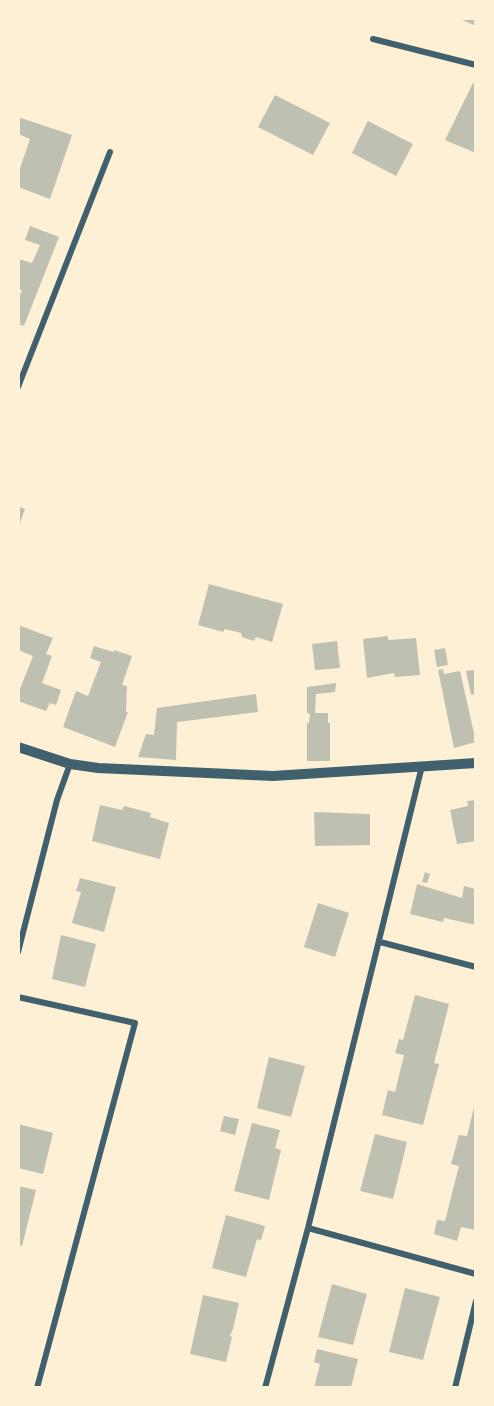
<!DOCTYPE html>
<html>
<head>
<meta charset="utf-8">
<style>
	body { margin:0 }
	#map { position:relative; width:494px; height:1406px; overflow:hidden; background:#fdf0d5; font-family:Overpass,sans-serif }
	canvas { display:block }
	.frame { position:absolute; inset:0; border:20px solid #fdf0d5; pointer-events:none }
</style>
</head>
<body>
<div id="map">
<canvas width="494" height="1406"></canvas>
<div class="frame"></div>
</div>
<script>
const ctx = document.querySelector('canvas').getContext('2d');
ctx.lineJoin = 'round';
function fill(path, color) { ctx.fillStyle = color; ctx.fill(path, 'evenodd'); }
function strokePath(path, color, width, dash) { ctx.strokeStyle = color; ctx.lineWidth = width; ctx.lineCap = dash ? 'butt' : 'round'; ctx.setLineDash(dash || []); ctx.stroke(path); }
fill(new Path2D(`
	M458,18h18v8z
	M473,83l3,1v69l-31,-13z
	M275,95l55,28 -17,32 -55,-28z
	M18,117l54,18 -22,64 -32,-12v-13l12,-35 -12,-5z
	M368,121l45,23 -17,32 -44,-23z
	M30,226l29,11 -35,89 -6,-2v-24l4,-10 -4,-1v-30l14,4 8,-18 -15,-5z
	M18,506l7,3 -7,20z
	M209,584l74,20 -11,38 -16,-5 -2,4 -12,-4 -1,-4 -16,-4 -2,3 -25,-7z
	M18,625l35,13 -7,16 6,2 -10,27 19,7 -5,15 -6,-2 -4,8 -28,-10v-7l15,-38 -15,-6z
	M388,636v4l28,-2 4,37 -25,2 -1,-4 -27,5 -4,-39z
	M337,641l3,27 -25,2 -3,-26z
	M94,646l19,6 1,-2 18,6 -10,29 5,1 -1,26h2l-13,35 -52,-20 13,-36 12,5 13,-34 -11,-4z
	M445,648l3,17 -11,2 -3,-17z
	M443,669l1,5 16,-3 16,71 -22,6 -16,-78z
	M476,670v24l-5,1 -5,-24z
	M336,683l-1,9 -19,2 -1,19h13v10h2v38h-23v-38h2l1,-9 -3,-1v-26z
	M256,694l2,18 -81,10 -1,38 -38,-3 8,-23 8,1 3,-27z
	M476,800v41l-19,3 -7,-34 18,-4 -1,-5z
	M100,805l22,5 2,-4 27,7 -1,4 19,6 -9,36 -68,-18z
	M314,812l56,2v31l-55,1z
	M425,872l5,2 -3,9 -5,-1z
	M80,878l36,9 -12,45 -32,-9 9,-31 -5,-1z
	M417,884l45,14 2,-12 12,3v36l-32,-7 -1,4 -33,-8z
	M318,903l31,10 -14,44 -31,-10z
	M61,935l35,9 -11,43 -33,-8z
	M415,995l34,9 -15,59 5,1 -16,61 -41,-10 6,-25 7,2 9,-37 -9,-2 4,-14 4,1z
	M269,1057l36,9 -14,51 -34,-9z
	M475,1103l1,127 -15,-3 -4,14 -23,-7 3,-14 8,1 14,-55 -8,-2 8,-29 8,1z
	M224,1116l15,3 -4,16 -15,-4z
	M252,1123l28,7 -5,18 6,2 -12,50 -35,-9z
	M18,1124l35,9 -10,41 -25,-6z
	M375,1134l32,8 -14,57 -33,-8z
	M18,1186l18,4 -14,56 -4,-1z
	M226,1215l39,11 -4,14 -4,-1 -11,38 -34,-9z
	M332,1284l35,10 -14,51 -35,-8z
	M405,1288l35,9 -17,63 -34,-8z
	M203,1295l36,8 -6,26 -3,7 2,1 -6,25 -36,-8z
	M317,1349l41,10 -7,29h-37l6,-24 -6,-2z`), '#bec0b2');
strokePath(new Path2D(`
	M373,39l103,26
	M18,387l92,-235
	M380,942l96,25
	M18,952l39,-152 13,-36
	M18,997l117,26 -98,365
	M308,1228l168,46
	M265,1388l43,-160 114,-462
	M455,1388l21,-87`), '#3f606c', 6);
strokePath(new Path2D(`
	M18,747l52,17 28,4 175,8 203,-13`), '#3f606c', 10);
</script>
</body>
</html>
